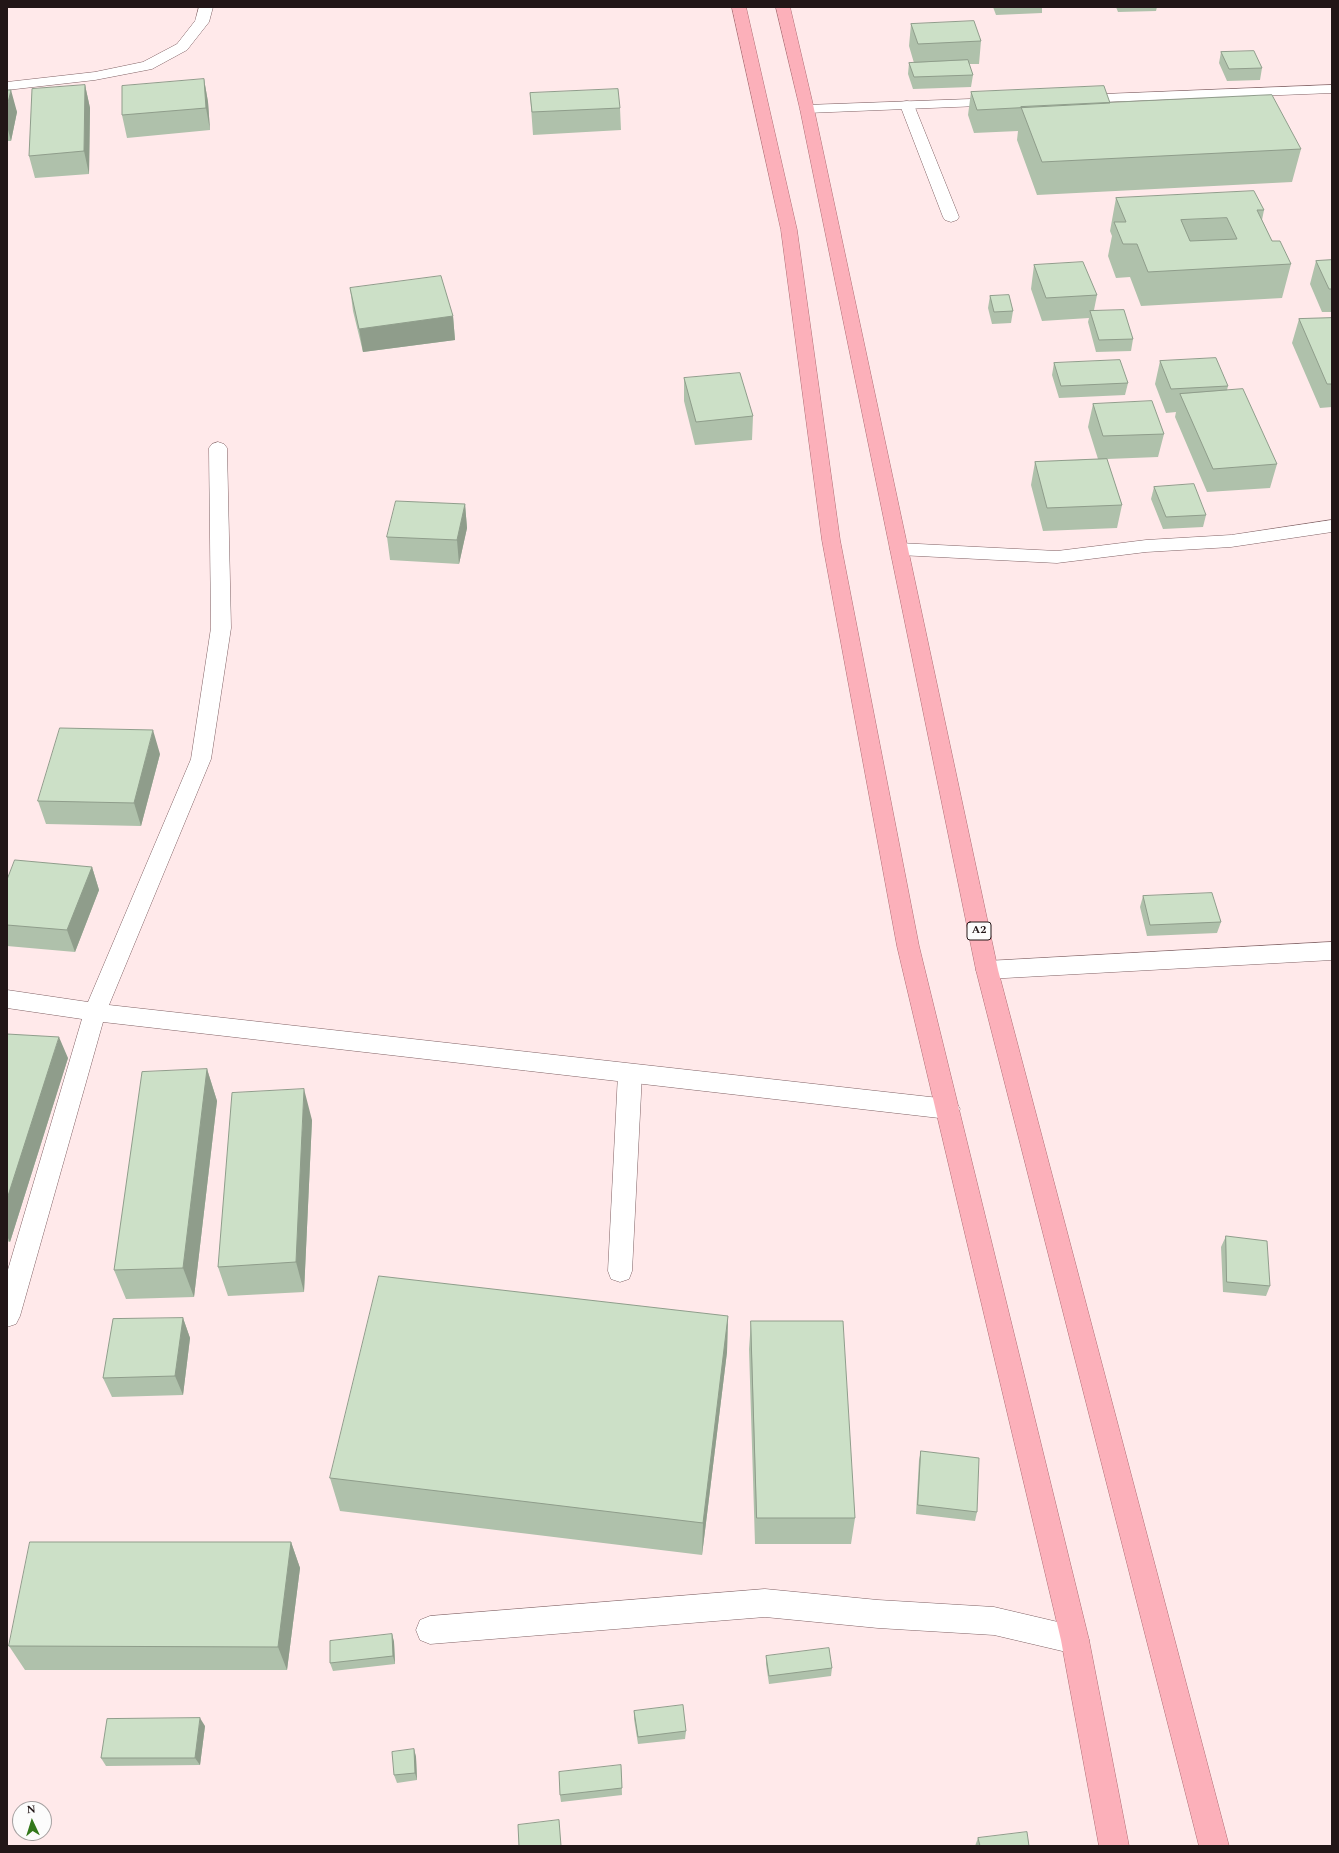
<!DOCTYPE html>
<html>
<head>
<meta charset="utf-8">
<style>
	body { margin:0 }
	#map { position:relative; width:1339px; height:1853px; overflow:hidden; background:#ffe9ea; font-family:Spectral,serif }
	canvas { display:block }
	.frame { position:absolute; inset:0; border:8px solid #221617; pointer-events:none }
	.north { position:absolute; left:12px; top:1801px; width:40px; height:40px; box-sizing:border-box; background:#fcfcfc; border:1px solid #a5a0a0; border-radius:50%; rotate:356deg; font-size:11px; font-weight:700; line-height:16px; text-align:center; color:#221617 }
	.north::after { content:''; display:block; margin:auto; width:14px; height:18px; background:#33781b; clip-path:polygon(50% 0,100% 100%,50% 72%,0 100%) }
</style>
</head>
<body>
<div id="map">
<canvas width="1339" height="1853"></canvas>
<div class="frame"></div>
<div class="north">N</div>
</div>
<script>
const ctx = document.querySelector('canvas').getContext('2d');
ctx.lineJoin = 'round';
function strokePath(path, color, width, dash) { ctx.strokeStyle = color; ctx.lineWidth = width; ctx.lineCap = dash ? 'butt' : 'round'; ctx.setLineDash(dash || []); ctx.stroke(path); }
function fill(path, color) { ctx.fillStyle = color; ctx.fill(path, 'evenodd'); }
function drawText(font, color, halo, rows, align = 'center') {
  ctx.font = font + ' Spectral,serif'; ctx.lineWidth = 3.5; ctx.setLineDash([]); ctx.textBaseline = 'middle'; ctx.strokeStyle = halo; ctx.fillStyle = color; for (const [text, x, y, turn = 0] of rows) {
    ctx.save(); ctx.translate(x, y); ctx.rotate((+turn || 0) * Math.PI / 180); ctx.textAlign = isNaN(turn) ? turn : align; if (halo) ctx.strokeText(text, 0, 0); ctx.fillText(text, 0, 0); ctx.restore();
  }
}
const service = new Path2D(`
	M907,101l5,1 2,3 45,112 -2,3 -6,2 -6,-2 -2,-3 -43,-112 2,-3z
	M1332,942v18l-345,19 -8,-3 -3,-6 3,-6 8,-3z
	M630,1064l8,3 4,7 -10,197 -3,8 -9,3 -9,-3 -3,-8 10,-197 4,-7z`);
const minor = new Path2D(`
	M199,7h14l-4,15 -22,28 -35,19 -57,11 -88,10v-8l88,-10 48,-10 34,-18 18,-23z
	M1332,85v8l-253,10 -5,-1 -2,-3 2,-3 5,-1z
	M999,98l5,1 2,3 -2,3 -197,8 -5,-1 -2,-3 2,-3 5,-1z
	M218,442l6,2 3,4 4,180 -20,131 -102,246 839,94 8,3 4,7 -4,7 -8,3 -845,-97 -83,294 -4,8 -9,3v-54l75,-254 -75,-11v-18l81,12 103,-243 20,-131 -2,-180 3,-4z
	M1332,520v12l-101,15 -85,5 -89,11 -158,-8 -7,-2 -2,-4 2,-4 7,-2 158,8 89,-11 85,-5z
	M765,1589l113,11 116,7 81,19 10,4 4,10 -4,10 -10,4 -81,-19 -116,-7 -113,-11 -335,27 -10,-4 -4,-10 4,-10 10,-4z`);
const trunk = new Path2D(`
	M732,7h14l51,223 43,310 79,406 170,694 40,206h-30l-38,-206 -164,-694 -75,-406 -41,-310z
	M776,7h14l24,102 184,861 231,876h-30l-223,-876 -176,-861z`);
strokePath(service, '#816265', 1);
strokePath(minor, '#816265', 1);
strokePath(trunk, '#af6e75', 1);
fill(service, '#fff');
fill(minor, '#fff');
fill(trunk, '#fcb0ba');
fill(new Path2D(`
	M993,7h49v6l-46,2z
	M1116,7h41l-1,4 -38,1z
	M911,24l70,17 -2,23h-10l4,11 -2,12 -58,2 -5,-15 1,-11h5l-5,-17z
	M1221,52l41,16 -2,12 -33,1 -8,-18z
	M204,79l4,23 2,28 -83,8 -5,-23z
	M85,85l5,23 -1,66 -54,4 -6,-22z
	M7,90l10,22 -6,29h-4z
	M971,92l139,11 191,46 -9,33 -255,13 -20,-55 1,-9 -44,2 -6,-18z
	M530,93l90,15 1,22 -88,5z
	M1116,198l148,12 -2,10 10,21 19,23 -9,34 -141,8 -11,-29 -14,1 -8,-22 4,-20 -2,-5z
	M1332,260v52h-10l-12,-28 6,-23z
	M1034,265l63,30 -3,15 39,29 -2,12 -35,1 -8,-30 1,-4 -47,3 -11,-32z
	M350,288l103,28 2,24 -92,12 -10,-41z
	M990,296l23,15 -2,12 -19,1 -4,-16z
	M1332,318v89l-12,1 -28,-65 7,-24z
	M1160,361l68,25 -1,4 50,74 -7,24 -63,4 -32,-75 1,-5 -10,1 -11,-29z
	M1054,363l74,20 -3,12 -66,3 -7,-23z
	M684,378l69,38 -1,24 -57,5 -11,-44z
	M1093,404l71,30 -6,23 -51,2 15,46 -5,23 -74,3 -12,-46 4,-23 63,-3 -10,-32z
	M1154,487l52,28 -3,12 -40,2 -12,-30z
	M465,504l2,24 -8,36 -69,-4 -3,-23z
	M160,754l-19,72 -95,-2 -8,-23z
	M92,867l7,23 -24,62 -68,-6v-66z
	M1143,896l78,26 -4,11 -70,3 -7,-29z
	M7,1034l61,24 -58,184 -3,-1z
	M207,1069l10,32 -23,196 -68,2 -12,-29z
	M312,1120l-8,172 -76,4 -10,-29z
	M1226,1236l44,50 -4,10 -43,-4 -2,-45z
	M728,1316l-1,36 -25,203 -362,-44 -10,-33z
	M183,1318l7,20 -7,57 -71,2 -9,-19z
	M751,1321l104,197 -4,26h-96l-6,-195z
	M921,1451l56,61 -2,9 -59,-7 3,-54z
	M291,1542l9,26 -13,102h-262l-16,-24z
	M392,1634l2,8 1,22 -62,7 -3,-8z
	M766,1656l66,12 -1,8 -62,8 -3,-20z
	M634,1711l52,20 -1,8 -47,5 -4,-25z
	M205,1726l-5,39 -94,1 -5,-8z
	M414,1749l2,8 1,23 -20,3 -3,-8z
	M621,1765l1,30 -61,7 -1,-7z
	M978,1838l51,8h-54z`), '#afc1ab');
fill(new Path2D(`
	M204,79l4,23 2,28 -4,-22z
	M85,85l5,23 -1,66 -5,-23z
	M11,90l6,22 -6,29 -4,-15v-19z
	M453,316l2,24 -92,12 -4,-23z
	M465,504l2,24 -8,36 -2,-24z
	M153,730l7,24 -19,72 -7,-23z
	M92,867l7,23 -24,62 -8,-22z
	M59,1037l9,21 -58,184 -3,-6v-37z
	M207,1069l10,32 -23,196 -11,-29z
	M304,1089l8,31 -8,172 -8,-30z
	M728,1316l-1,36 -25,203 1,-32z
	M183,1318l7,20 -7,57 -8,-19z
	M291,1542l9,26 -13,102 -9,-23z
	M392,1634l2,8 1,22 -2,-8z
	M200,1718l5,8 -5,39 -5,-7z
	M414,1749l2,8 1,23 -2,-7z`), '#8f9d8b');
const building = new Path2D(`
	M974,21l7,20 -63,3 -7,-20z
	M1254,51l8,17 -33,1 -8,-17z
	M968,60l5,15 -59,2 -5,-14z
	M204,79l2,29 -84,7v-29z
	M85,85l-1,66 -55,5 3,-67z
	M1104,86l6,17 -133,7 -6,-18z
	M618,89l2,19 -88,4 -2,-19z
	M7,90h4l-4,17z
	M1272,95l29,54 -259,13 -21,-55z
	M1254,191l10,19h-7l15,31h8l11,23 -143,8 -11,-28h-14l-9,-22h12l-10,-24zM1227,218l10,21 -47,2 -9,-21z
	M1332,260v29h-3l-13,-28z
	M1083,262l14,33 -51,3 -12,-33z
	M441,276l12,40 -94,13 -9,-41z
	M1009,295l4,16 -19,1 -4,-16z
	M1124,310l9,29 -34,1 -9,-29z
	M1332,318v66h-5l-28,-65z
	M1216,358l12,28 -57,3 -11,-28z
	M1120,360l8,23 -67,3 -7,-23z
	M740,373l13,43 -57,6 -12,-44z
	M1243,389l34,75 -64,5 -33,-75z
	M1152,401l12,33 -61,2 -10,-32z
	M1107,459l15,46 -75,3 -12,-46z
	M1194,484l12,31 -40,2 -12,-30z
	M396,501l69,3 -8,36 -70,-3z
	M60,728l93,2 -19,73 -96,-2z
	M15,860l77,7 -25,63 -60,-5v-45z
	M1212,893l9,29 -71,3 -7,-29z
	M7,1034l52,3 -52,162z
	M207,1069l-24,199 -69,2 28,-198z
	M304,1089l-8,173 -78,5 14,-174z
	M1226,1236l41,5 3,45 -43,-4z
	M379,1276l349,40 -25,207 -373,-45z
	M183,1318l-8,58 -72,2 10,-59z
	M751,1321h92l12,197h-98z
	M921,1451l58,7 -2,54 -59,-7z
	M30,1542h261l-13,105 -269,-1z
	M392,1634l1,22 -63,7v-22z
	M829,1648l3,20 -63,8 -3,-20z
	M683,1705l3,26 -48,6 -4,-26z
	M200,1718l-5,40h-94l6,-39z
	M414,1749l1,24 -21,2 -2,-23z
	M621,1765l1,23 -62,7 -1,-23z
	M559,1820l2,26h-42l-1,-21z
	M1027,1832l2,14h-49l-2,-8z`);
fill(building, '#cce0c7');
strokePath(building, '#8f9d8b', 1);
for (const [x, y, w] of [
	[979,931,24]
]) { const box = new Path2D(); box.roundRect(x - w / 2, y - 9, w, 18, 3); ctx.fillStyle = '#fcfcfc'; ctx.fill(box); strokePath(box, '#221617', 1); }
drawText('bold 11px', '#221617', null, [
	["A2",979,931]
]);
</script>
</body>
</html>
